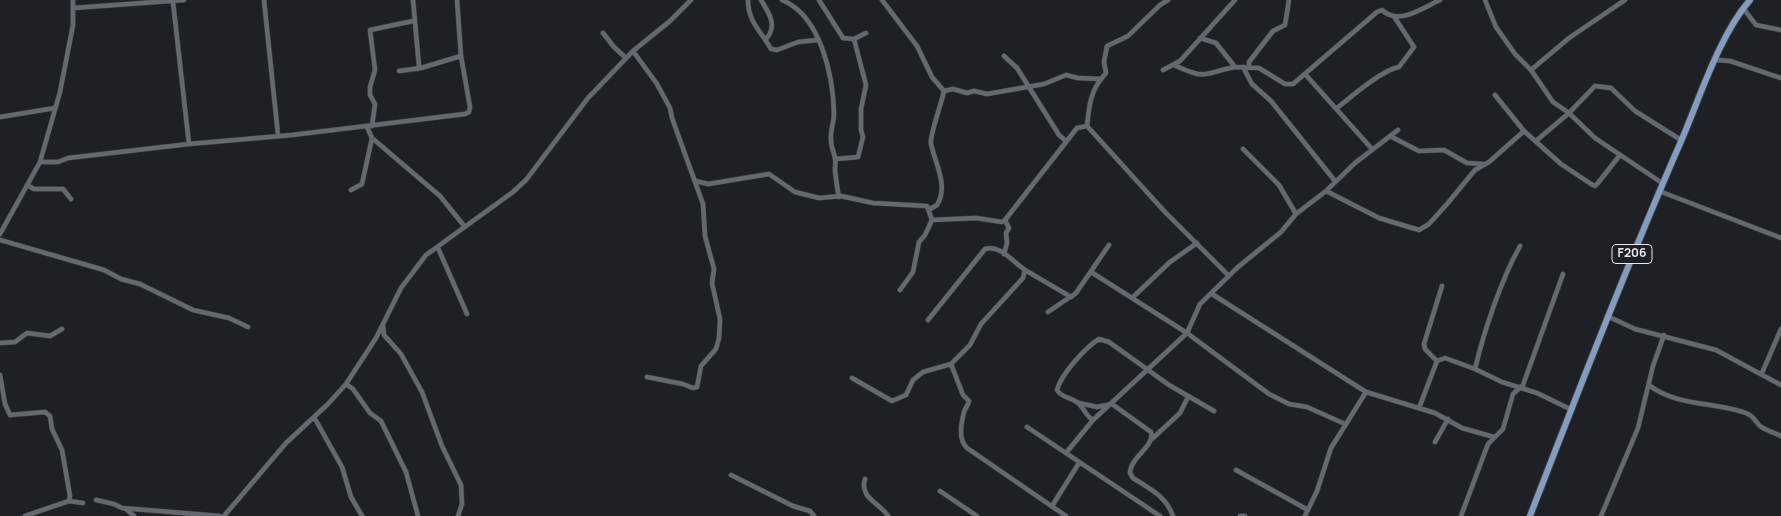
<!DOCTYPE html>
<html>
<head>
<meta charset="utf-8">
<style>
	body { margin:0 }
	canvas { display:block; background:#1d2025 }
</style>
</head>
<body>
<canvas width="1781" height="516"></canvas>
<script>
const ctx = document.querySelector('canvas').getContext('2d');
ctx.lineJoin = 'round';
function strokePath(path, color, width, dash) { ctx.strokeStyle = color; ctx.lineWidth = width; ctx.lineCap = dash ? 'butt' : 'round'; ctx.setLineDash(dash || []); ctx.stroke(path); }
function drawText(font, color, halo, rows, align = 'center') {
  ctx.font = font + ' Manrope,sans-serif'; ctx.lineWidth = 5; ctx.setLineDash([]); ctx.textBaseline = 'middle'; ctx.strokeStyle = halo; ctx.fillStyle = color; for (const [text, x, y, turn = 0] of rows) {
    ctx.save(); ctx.translate(x, y); ctx.rotate((+turn || 0) * Math.PI / 180); ctx.textAlign = isNaN(turn) ? turn : align; if (halo) ctx.strokeText(text, 0, 0); ctx.fillText(text, 0, 0); ctx.restore();
  }
}
const minor = new Path2D(`
	M264,0l14,135
	M413,0l6,66 -2,3
	M748,0c0,22 13,31 23,49l6,1 21,-8 19,-2
	M761,0c8,13 17,26 5,39
	M782,0c39,16 51,76 52,113 0,9 -4,18 -3,27 0,7 3,12 4,18 1,4 0,8 0,12 1,9 2,18 4,27
	M819,0l24,38 11,1
	M882,0l35,46 15,31 12,14c-2,11 -15,46 -13,53 4,19 18,42 6,61l-7,4
	M1485,0l11,27 19,27 16,16 22,32 16,11 26,-27 16,2 24,23 46,29
	M173,2l16,142
	M73,8l111,-8
	M1743,8l13,17 25,5
	M603,33l11,14 12,11
	M1200,38l16,5 19,24 24,1 26,16h8l84,-72 5,-2c17,16 40,-2 58,-10
	M633,51l24,33 13,24 2,10 31,86 2,32 9,33 -2,14 8,36 -1,19 -3,11 -15,17 -4,21 -4,1 -10,-4 -36,-7
	M1004,56l13,12 42,67 7,6
	M1716,60l14,1 51,17
	M1174,65c34,16 28,8 61,2
	M1243,67l9,17 19,17 64,80
	M1249,67v-5l24,-31 12,-6 4,-25
	M1163,70l17,-9 55,-61
	M1531,70l38,-32 56,-38
	M399,71l22,-3 40,-12
	M1305,74l67,75
	M944,91l9,-2 14,4 7,-2 13,3 57,-10 22,-9 12,3 23,1 5,-6 -2,-11 3,-16 21,-10 32,-31 8,-5
	M1495,95l29,36 37,33 30,20 4,2 3,-3 22,-28
	M1337,108c15,-12 45,-38 62,-41l15,-20 -19,-29
	M0,117l55,-9
	M372,126l3,-22 -5,-9v-8l5,-17 -5,-40 43,-9
	M1087,126c2,-18 3,-33 14,-47
	M1390,136l29,15 25,-1 23,13 16,1
	M372,138l68,58 25,31
	M1537,140l32,-27 26,25 67,45
	M1243,149l36,36 17,29
	M836,159l22,-2 5,-20 -2,-7v-21l5,-24 -12,-46 12,-6
	M40,162h18l10,-4 121,-14 103,-9 173,-21 4,-2 1,-5 -9,-51 -4,-56
	M696,181l12,3 61,-10 26,18 24,6 22,-2 32,7 54,3 5,14
	M27,185l7,4h29l8,10
	M351,190l11,-6 10,-46 -5,-11
	M1326,191l53,27 40,12 10,-6 18,-20 28,-34 14,-8 35,-31
	M1659,191l122,47
	M0,234l40,-72 20,-70 13,-67v-25
	M0,240l104,30 17,9 19,5 53,26 36,8 19,9
	M438,248l29,66
	M1004,254l3,-11 -1,-10 3,-5 -4,-8
	M1025,270l46,27 5,-4 33,-48
	M1091,272l96,61 82,61 20,10 18,3 38,17
	M900,290l13,-18 6,-30 6,-7 7,-15 44,-2 26,4 3,-2 72,-92 10,-2 78,86 64,64
	M1212,294l154,98 69,21 27,15 32,9
	M1132,298l38,-36 27,-19
	M1048,312l22,-15
	M1607,316l28,13 81,21 65,35
	M928,320l57,-71c15,-5 28,13 40,21l-2,8 -42,46 -11,21 -19,19 12,31 6,6c-1,5 -4,7 -5,11 -3,12 -6,27 3,36l99,68
	M383,326l1,9 17,19 21,38 20,54 19,39 1,19 -4,12
	M0,343l15,-1 12,-9 23,3 12,-7
	M1437,361l-12,-12 -1,-5 18,-58
	M1475,369c9,-38 26,-89 45,-123
	M1762,373l19,-44
	M0,375l5,29 5,11 35,-3 5,4 2,13 10,21 8,46 -1,5
	M852,378l40,23 14,-6 7,-15 10,-8 28,-8
	M346,384l7,5 17,24 11,8 25,51 12,44
	M1649,385c26,21 66,17 97,28 8,3 8,7 14,13 5,4 15,7 21,10
	M1079,403l18,4 15,-3 39,28c4,15 -21,25 -21,41l3,5c17,11 33,18 40,38
	M1419,408l18,-47 8,-3 30,11 27,13 35,11 35,17
	M314,417l28,50 9,30 11,19
	M1093,420c-7,-4 -8,-10 -13,-15 -6,-8 -18,-6 -23,-15 4,-16 29,-43 42,-51l10,3 60,43 45,26
	M1027,427l133,89
	M1152,439l28,-26 8,-16
	M1435,442l13,-23
	M1066,453l27,-33 94,-87 13,-29 38,-37 43,-35 15,-18 30,-23 29,-28 43,-33
	M1236,470l72,40
	M731,475l62,31 17,5 4,5
	M865,479c-6,19 15,24 23,37
	M940,491l37,25
	M96,500l18,4 8,4 98,8
	M1052,506l27,-43
	M126,509l8,7
	M25,516l44,-15 14,2
	M224,516l62,-73 42,-39 18,-20 30,-46 25,-50 25,-33 87,-63 13,-12 62,-82 45,-47 37,-30 21,-21
	M1240,516h5
	M1305,516l12,-25 14,-43 35,-56
	M1461,516l27,-72 15,-15 10,-35 10,-9 40,-111
	M1601,516l37,-88 15,-62 11,-31`);
const primary = new Path2D(`
	M1530,516c49,-127 98,-253 152,-377 18,-42 38,-105 68,-139`);
strokePath(minor, '#383c40', 5.5);
strokePath(primary, '#383c40', 8);
strokePath(minor, '#64686f', 4.5);
strokePath(primary, '#849cbf', 6);
for (const [x, y, w] of [
	[1632,254,40]
]) { const box = new Path2D(); box.roundRect(x - w / 2, y - 9.5, w, 19, 4); ctx.fillStyle = '#1d2025'; ctx.fill(box); strokePath(box, '#e8ebef', 1); }
drawText('bold 12px', '#e8ebef', null, [
	["F206",1632,254]
]);
</script>
</body>
</html>
